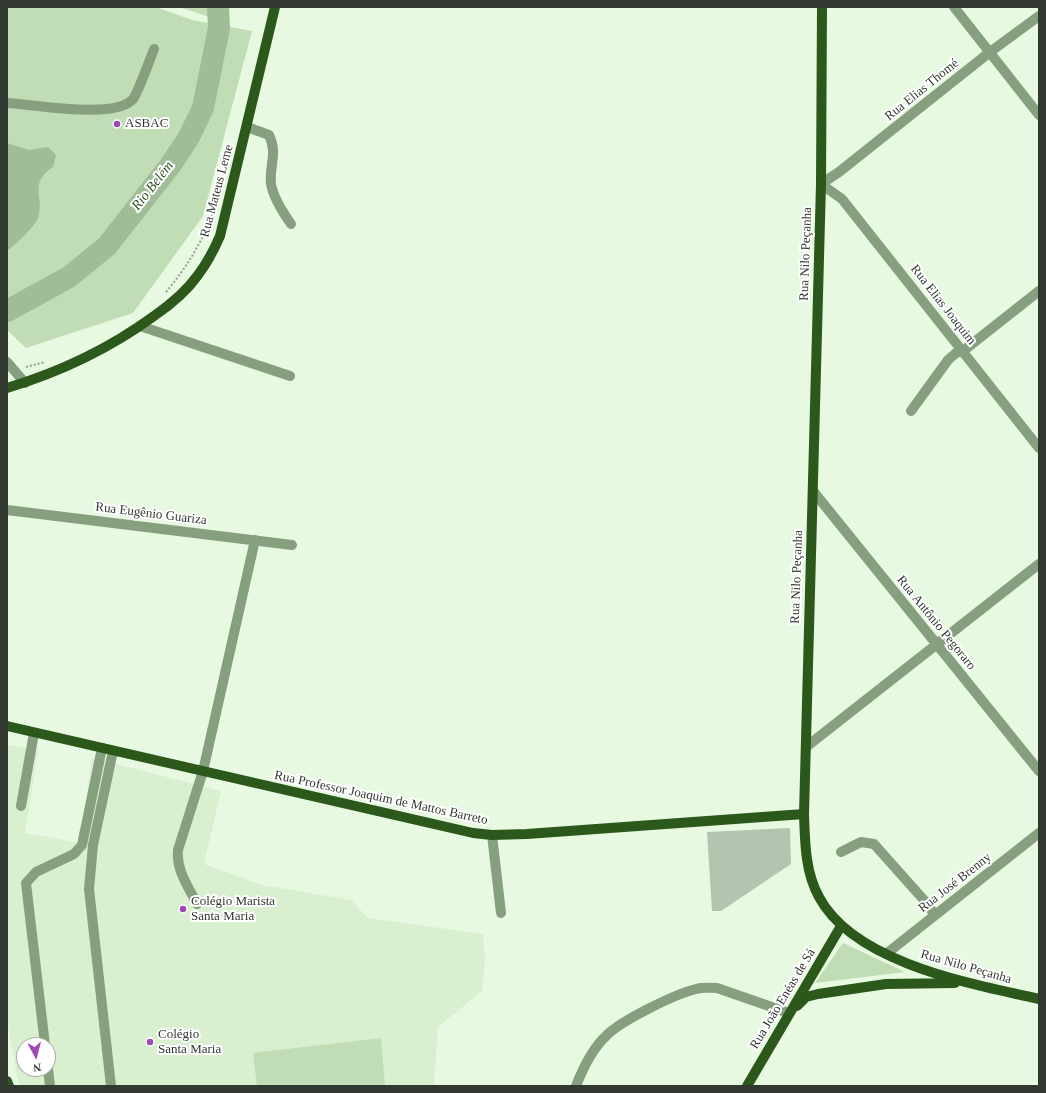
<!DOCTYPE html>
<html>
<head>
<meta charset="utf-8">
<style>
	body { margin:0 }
	#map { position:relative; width:1046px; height:1093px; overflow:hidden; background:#e7f9e1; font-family:"Times New Roman",serif }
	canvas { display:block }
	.frame { position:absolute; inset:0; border:8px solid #31382f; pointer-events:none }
	.north { position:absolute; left:16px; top:1037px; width:40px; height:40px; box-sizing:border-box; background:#fff; border:1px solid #adafac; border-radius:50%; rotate:173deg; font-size:11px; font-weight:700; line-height:16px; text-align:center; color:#31382f }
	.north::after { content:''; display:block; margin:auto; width:14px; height:18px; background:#9d49b7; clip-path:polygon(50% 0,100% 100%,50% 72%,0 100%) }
</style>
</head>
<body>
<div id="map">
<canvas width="1046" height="1093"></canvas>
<div class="frame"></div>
<div class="north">N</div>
</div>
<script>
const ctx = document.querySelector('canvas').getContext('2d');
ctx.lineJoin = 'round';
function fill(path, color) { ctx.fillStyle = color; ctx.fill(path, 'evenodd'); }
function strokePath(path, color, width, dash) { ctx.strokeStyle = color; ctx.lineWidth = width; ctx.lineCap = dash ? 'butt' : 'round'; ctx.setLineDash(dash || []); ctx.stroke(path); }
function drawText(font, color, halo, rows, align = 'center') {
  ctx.font = font + ' "Times New Roman",serif'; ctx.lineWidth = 4; ctx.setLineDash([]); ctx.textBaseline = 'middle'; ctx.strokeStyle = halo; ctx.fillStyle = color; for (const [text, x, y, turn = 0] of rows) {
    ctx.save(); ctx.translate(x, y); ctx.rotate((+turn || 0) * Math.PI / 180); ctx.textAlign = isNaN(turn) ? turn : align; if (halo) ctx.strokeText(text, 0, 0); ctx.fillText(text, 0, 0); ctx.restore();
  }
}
fill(new Path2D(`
	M7,745l31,5 -13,83 55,10 12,-85 129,33 -17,73 58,21 89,15 17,18 115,16 2,25 -3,32 -44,36 -4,59h-415l-12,-65zM24,1045h24v24h-24z`), '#d8efd0');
fill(new Path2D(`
	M7,7h149l36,13 60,11 -49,185 -70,97 -107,35 -19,-18z
	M179,7h47l-4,14z
	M843,943l62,29 -90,11z
	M381,1038l4,48h-128l-4,-33z`), '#c0ddb6');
fill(new Path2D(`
	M7,143l22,7 19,-3 8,8 -3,12c-27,18 -6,32 -16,53 -3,7 -23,26 -30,31z`), '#a0bd97');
strokePath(new Path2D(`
	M7,311l62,-34 38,-31 65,-83 17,-26 14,-29 16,-80 -1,-21`), '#a0bd97', 22);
fill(new Path2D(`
	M790,828l1,36 -70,47h-9l-5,-79z`), '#b3c5ae');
strokePath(new Path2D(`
	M166,292c21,-25 37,-51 48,-82
	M26,367l19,-5`), '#95a291', 2, [2, 2]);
strokePath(new Path2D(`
	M954,7l85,108
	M1039,16l-49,36 -151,120 -18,12 21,15 197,249
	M7,103c27,1 108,17 126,-4 5,-6 17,-40 21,-50
	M247,127l22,8c9,19 0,30 2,49 2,12 13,30 20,40
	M140,326l150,50
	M7,362l18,21
	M911,411l37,-51 8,-7 7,-2 76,-60
	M813,491l226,280
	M7,510l285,35
	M806,747l233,-183
	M21,806l13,-73
	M492,835l9,78
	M841,852l20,-10 13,2 49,55 12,16
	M197,904c-9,-18 -21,-34 -19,-54l25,-79 52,-231
	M886,954l153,-121
	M45,1045l-19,-162 10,-11 38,-18 8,-9 20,-97
	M48,1069l2,17
	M111,1086l-22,-197 4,-44 20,-94
	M576,1086c7,-18 16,-37 30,-50 14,-15 69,-42 90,-47 7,-2 13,-1 21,-1l72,25`), '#869f7e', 10);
strokePath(new Path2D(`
	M822,7l-1,177 -17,630c1,28 1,58 15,83 35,66 153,87 220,102
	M7,388c53,-16 102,-39 147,-72 16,-11 32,-24 44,-41 9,-12 16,-25 22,-39l55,-229
	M7,726l466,107 19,2 35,-1 277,-20
	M797,1006l9,-9 12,-3 68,-10 69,-1
	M7,1081l2,5
	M747,1086l94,-160`), '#2d581b', 10);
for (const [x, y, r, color] of [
	[117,124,4,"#9d49b7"],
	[183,909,4,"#9d49b7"],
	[150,1042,4,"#9d49b7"]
]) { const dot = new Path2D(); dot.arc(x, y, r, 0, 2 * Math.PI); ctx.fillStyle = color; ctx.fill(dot); strokePath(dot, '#fff', 1.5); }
drawText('13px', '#31382f', '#fff', [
	["Rua Elias Thomé",922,90,-39],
	["Rua Mateus Leme",217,191,-75],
	["Rua Nilo Peçanha",806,254,-88],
	["Rua Elias Joaquim",943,305,52],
	["Rua Eugênio Guariza",151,514,7],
	["Rua Nilo Peçanha",797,577,-88],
	["Rua Antônio Pegoraro",936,623,51],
	["Rua Professor Joaquim de Mattos Barreto",381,798,12],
	["Rua José Brenny",955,883,-38],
	["Rua Nilo Peçanha",966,967,16],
	["Rua João Enéas de Sá",783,999,-59]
]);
drawText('13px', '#31382f', '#fff', [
	["ASBAC",125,124],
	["Colégio Marista",191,902],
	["Santa Maria",191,917],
	["Colégio",158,1035],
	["Santa Maria",158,1050]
], 'left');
drawText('italic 14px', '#2d521e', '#fff', [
	["Rio Belém",153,186,-52]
]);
</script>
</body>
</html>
